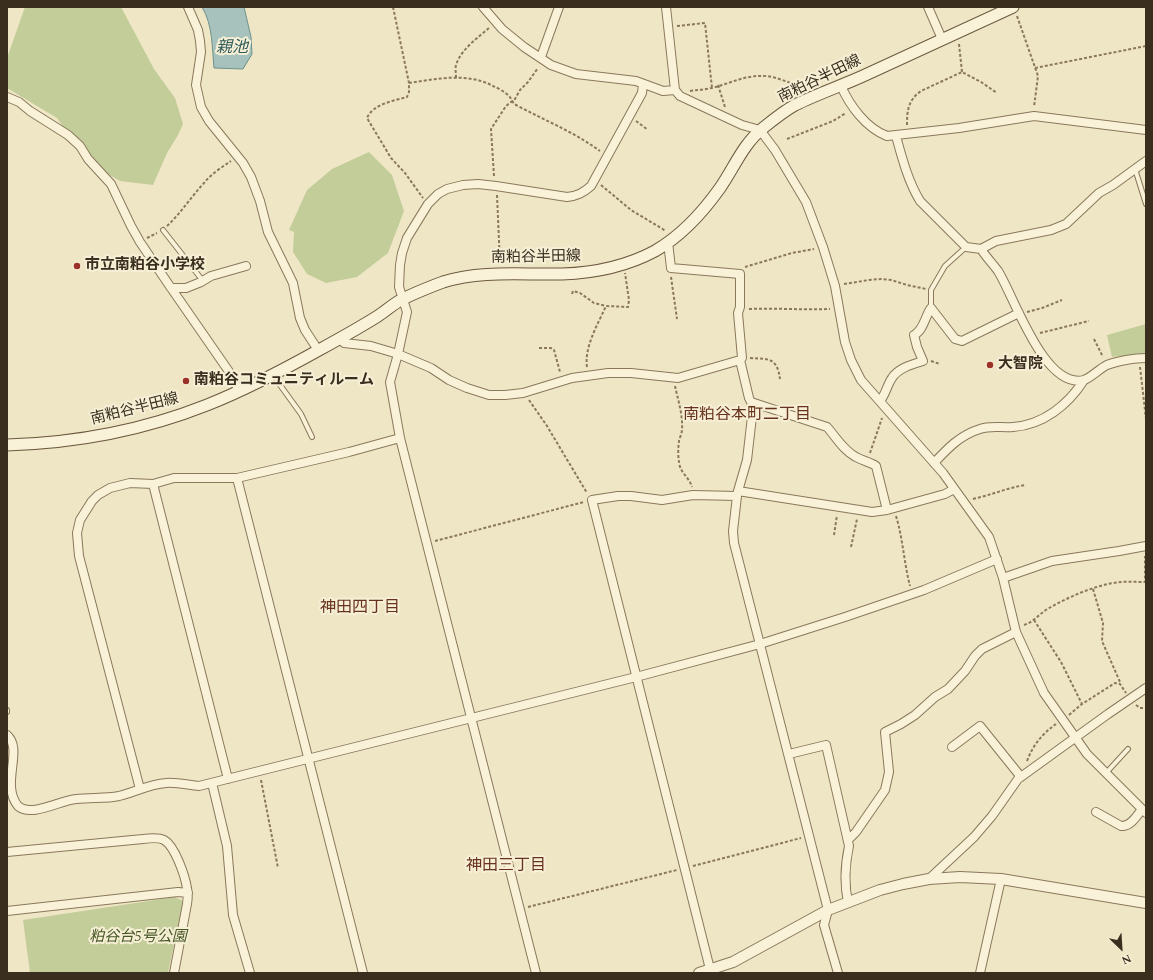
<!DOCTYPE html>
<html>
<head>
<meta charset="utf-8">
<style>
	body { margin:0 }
	#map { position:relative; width:1153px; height:980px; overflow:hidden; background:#efe6c6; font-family:Spectral,serif }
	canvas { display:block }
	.frame { position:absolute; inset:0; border:8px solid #3a2e1f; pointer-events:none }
	.north { position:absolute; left:1101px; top:928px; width:40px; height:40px; -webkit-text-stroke:3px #f6efd5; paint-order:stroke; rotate:155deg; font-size:11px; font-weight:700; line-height:16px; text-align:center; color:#3a2e1f }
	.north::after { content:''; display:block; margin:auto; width:14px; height:18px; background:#3a2e1f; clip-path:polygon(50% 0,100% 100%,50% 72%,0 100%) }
</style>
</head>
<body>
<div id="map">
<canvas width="1153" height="980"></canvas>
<div class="frame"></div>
<div class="north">N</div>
</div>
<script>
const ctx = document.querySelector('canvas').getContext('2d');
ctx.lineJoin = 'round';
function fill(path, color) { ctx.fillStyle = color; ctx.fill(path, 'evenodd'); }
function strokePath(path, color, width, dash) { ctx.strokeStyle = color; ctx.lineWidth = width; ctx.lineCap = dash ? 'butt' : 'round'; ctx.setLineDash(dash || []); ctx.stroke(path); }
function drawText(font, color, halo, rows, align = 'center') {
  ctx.font = font + ' Spectral,"Noto Sans JP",serif'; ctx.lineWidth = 4; ctx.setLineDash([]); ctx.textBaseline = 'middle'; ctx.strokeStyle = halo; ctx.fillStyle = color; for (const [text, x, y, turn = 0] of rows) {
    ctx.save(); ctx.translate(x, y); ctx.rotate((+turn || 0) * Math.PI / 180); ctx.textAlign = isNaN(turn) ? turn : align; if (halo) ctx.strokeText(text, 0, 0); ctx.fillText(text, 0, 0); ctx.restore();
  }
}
fill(new Path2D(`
	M25,7h96l33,62 21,29 8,26 -5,11 -11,18 -14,32 -33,-4 -33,-19 -30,-44 -50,-30v-30z
	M369,152l23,23 12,36 -16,42 -31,24 -31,6 -19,-9 -14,-22 1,-20 -5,-2 18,-40 25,-21z
	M1146,324v30l-34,3 -5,-22z
	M175,897l8,4 -15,72h-138l-7,-53z`), '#c3cd99');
const water = new Path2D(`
	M202,7h42l7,30 1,17 -9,15 -29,-1c-2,-20 -1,-43 -12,-61z`);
fill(water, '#a7c2bc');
strokePath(water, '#6d918b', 1);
const service = new Path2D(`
	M1135,169l11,35
	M163,230l40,51
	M931,308v-18l14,-24 21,-19
	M275,375l5,10 21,29 11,23
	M7,710v2
	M1106,773l22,-24`);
const minor = new Path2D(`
	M188,7l10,23 2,11 1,11 -5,33 5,22 8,14 34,42 8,14 9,24 8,31 25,51 7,35 5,12 13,20
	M483,7l19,22 22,18 27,18 25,9 60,7 27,10 12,-1
	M666,7l9,83 5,6 62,29 18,5 15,20 31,52 17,45 12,39 10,56 6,18 10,20 82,93 46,64 14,41 13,54 28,61 43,61 59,59
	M928,7l14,32
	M541,57l18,-50
	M841,86c9,20 25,42 46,50l72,-8 75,-12 112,14
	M7,97l12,5 11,9 38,24 12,11 8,13 23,25 20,42 9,16 29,43 61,88 9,18
	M896,136c6,22 12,45 24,65l46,46 15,2 15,-8 55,-11 15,-6 33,-31 14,-8 33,-24
	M668,242l3,26 69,6v33l-2,6 4,45 -2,2 9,38 2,4 76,25c9,10 16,23 29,30 7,4 14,5 20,9l11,44
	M981,249c5,8 12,15 17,22 16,25 46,119 86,109 8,-3 15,-11 23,-15 10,-4 28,-7 39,-7
	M171,288h15l15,-6 10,-6 35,-10
	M339,338l5,5 27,3 27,8 33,14 18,12 18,8 22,7h16l18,-2 49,-15 36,-5h23l47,5 62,-18
	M880,401c6,-7 7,-16 12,-23 6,-10 21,-14 31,-17l-6,-14 -3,-12c10,-5 11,-19 17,-27l24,31 7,2 57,-28
	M934,463c13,-14 26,-28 46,-34 11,-4 21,-1 33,-2 30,-2 55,-22 71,-47
	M237,478l126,495
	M153,484l75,295
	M738,491l9,-31 6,-52 -2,-6
	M1003,578l49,-17 67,-10 27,-5
	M7,735c17,15 -7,49 11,71 13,12 43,-6 58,-7 15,-2 29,0 43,-3 16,-4 31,-12 47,-13 10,-1 22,2 33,3l437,-109 124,-33 85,-27 79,-27 73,-31
	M952,747l28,-21 41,51
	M789,754l37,-9 23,101c-4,19 -5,38 -1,56
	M212,783l15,63 6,69 17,58
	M140,789l-61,-233 -2,-23 3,-13 12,-19 6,-6 12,-7 20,-5 23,1 21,-6h63l112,-26 51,-14
	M1096,812l25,14c9,1 16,-10 21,-17
	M848,840l8,-8 29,-42 4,-18 -4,-40 16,-8 14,-9 20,-18 13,-8 17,-18 10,-15 7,-7 34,-17
	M7,852l136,-13c7,-1 15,-2 21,1 11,6 21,36 23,48 1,5 1,10 0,16l-13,69
	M929,879l45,-42 18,-21 26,-37 90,-65 38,-26
	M7,911l171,-19 10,1
	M536,973l-136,-535 -10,-56 8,-28 9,-42 -8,-25 1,-22 2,-12 5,-15 21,-34 10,-10 9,-5 16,-4 15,-1 18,2 71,11c10,-1 16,-4 24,-11l51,-93 1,-9
	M711,973l-119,-473 26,-4h13l31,4 31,-5 44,1
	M838,973l-14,-48 4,-15 -94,-367 -1,-12 4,-35 1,-5 134,21 15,-2 58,-16 9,-5
	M980,973l21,-94`);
const tertiary = new Path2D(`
	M699,973l34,-11 95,-52 52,-20 23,-6 26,-5 31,-2 41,2 145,24`);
const secondary = new Path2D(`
	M7,445c67,-2 137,-15 200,-40 38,-15 76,-35 112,-55 20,-11 40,-22 59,-34 8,-5 15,-12 23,-16 13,-7 29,-13 42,-18 39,-12 79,-7 119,-8 31,-1 65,-8 93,-23 26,-15 48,-39 65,-63 14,-20 23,-44 43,-60 10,-8 21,-17 32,-23 22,-11 46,-19 68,-29 50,-23 100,-46 150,-69`);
strokePath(service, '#8a785b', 6);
strokePath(minor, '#8a785b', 10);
strokePath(tertiary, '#8a785b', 12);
strokePath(secondary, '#6c593e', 13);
strokePath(new Path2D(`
	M393,7l16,76v9l-2,5c-14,4 -34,7 -40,21l24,40 14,15 18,25
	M1017,16l21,60 -4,31
	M677,26l28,-3 7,65
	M959,44l3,28
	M1035,68l111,-22
	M456,78c0,-5 -1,-9 0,-13 5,-16 23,-28 34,-38
	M409,83c27,-4 58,-11 84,3 5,2 12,6 16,10 3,3 3,7 7,9 30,16 56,26 84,46
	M718,85l7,22
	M690,91c6,-1 11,-1 16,-2 20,-3 36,-14 57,-13 16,0 29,10 45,11
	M636,121l12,9
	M907,125c0,-14 1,-25 14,-34l41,-19 19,10 16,11
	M787,139l46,-18 13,-8
	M494,176l-3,-47 15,-23 9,-7 5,-9 8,-8 10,-14
	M601,185l30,25 35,21
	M497,195l3,69
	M167,226c14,-13 24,-29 37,-43 7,-9 18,-16 27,-22
	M147,238l10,-5
	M745,267l47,-14 22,-4
	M671,277l6,42
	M844,284l25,-4 12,-1 10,1 16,5 19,4
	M572,294l1,-3 7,2 14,10 12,3
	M749,309c27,-1 54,1 81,0
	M1027,312l15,-4 20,-8
	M1040,333l49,-12
	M1094,339l9,18
	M539,348h12l3,2 6,22
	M750,358c20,1 27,0 30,21
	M931,361l9,3
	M587,367c-3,-20 11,-43 19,-61l22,1 1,-7 -4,-27
	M1140,367l6,52
	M675,386c3,14 8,29 7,43 0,4 -2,8 -3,12 -1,7 -1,15 0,21 1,11 10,15 13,25
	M529,400l18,26 40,67
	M870,453l12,-35
	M973,499c18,-4 34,-11 52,-14
	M896,516c7,23 8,47 14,70
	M834,535l3,-20
	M435,541l149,-39
	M851,547l6,-28
	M1093,589l10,34 -1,18 18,41v2
	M1034,620l27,42 21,42
	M1024,625c10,-3 16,-12 25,-17 20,-11 42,-21 64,-25 11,-2 21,-1 32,-1v-26
	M1136,705l4,3h6
	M1069,715l13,-11 33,-21 5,1 6,9
	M1027,761c6,-16 15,-27 29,-37
	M261,780l17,88
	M693,866l108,-28
	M528,907l149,-37`), '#8a785b', 2, [3, 2]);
strokePath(service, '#f9f2d9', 4);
strokePath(minor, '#f9f2d9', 8);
strokePath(tertiary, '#f9f2d9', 10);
strokePath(secondary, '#f9f2d9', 11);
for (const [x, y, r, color] of [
	[77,266,4,"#9a322a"],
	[990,365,4,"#9a322a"],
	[186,381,4,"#9a322a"]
]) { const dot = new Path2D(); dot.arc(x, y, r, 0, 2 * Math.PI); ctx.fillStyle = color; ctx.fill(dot); strokePath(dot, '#f6efd5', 1.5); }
drawText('15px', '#3a2e1f', '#f6efd5', [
	["南粕谷半田線",820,80,-26],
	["南粕谷半田線",536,258,-1],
	["南粕谷半田線",135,410,-14]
]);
drawText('bold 15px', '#3a2e1f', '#f6efd5', [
	["市立南粕谷小学校",85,266],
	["大智院",998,365],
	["南粕谷コミュニティルーム",194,381]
], 'left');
drawText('italic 15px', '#475725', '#f6efd5', [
	["粕谷台5号公園",138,938]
]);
drawText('italic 16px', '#2e5a5a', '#f6efd5', [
	["親池",232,49]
]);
drawText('16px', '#68331e', '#f6efd5', [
	["南粕谷本町二丁目",747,416],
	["神田四丁目",360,609],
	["神田三丁目",506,867]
]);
</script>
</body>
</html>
